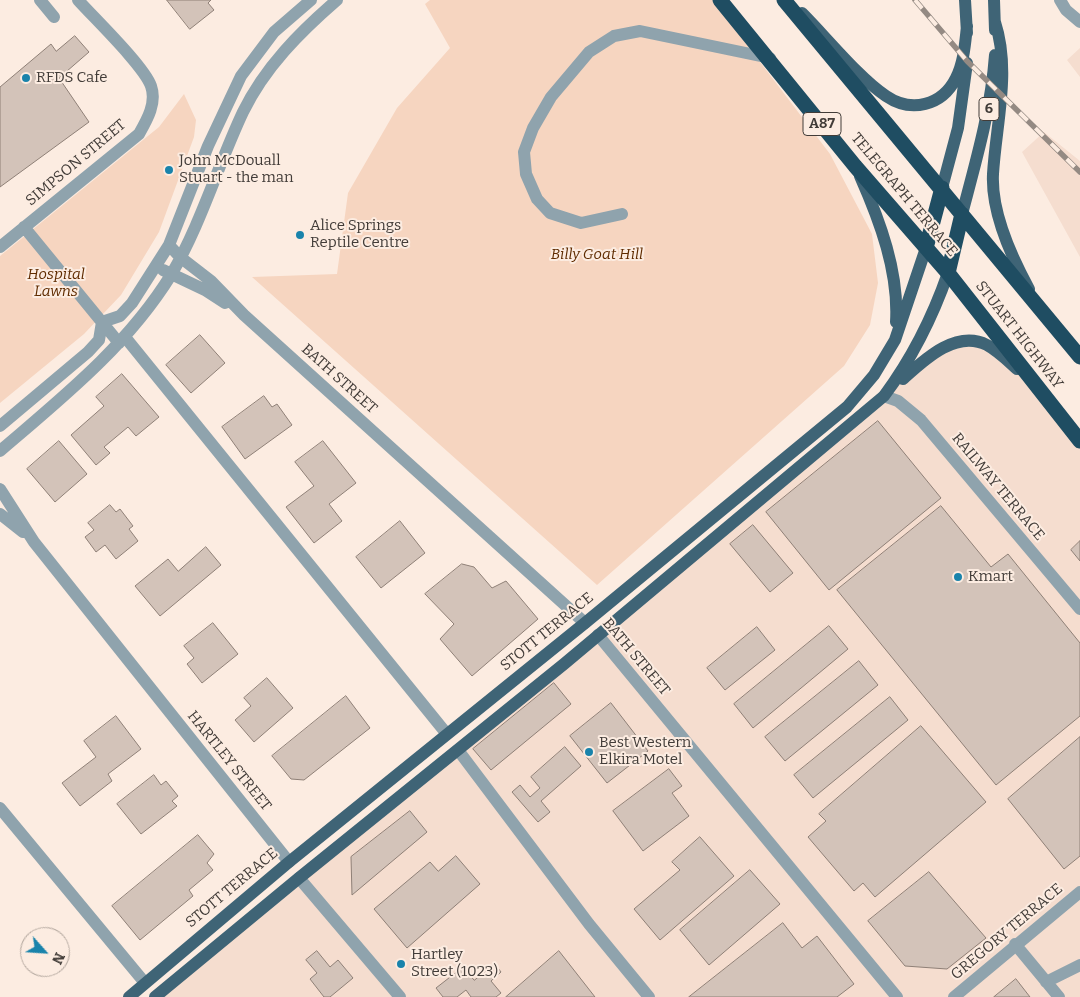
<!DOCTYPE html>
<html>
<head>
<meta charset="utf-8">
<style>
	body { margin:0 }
	#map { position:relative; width:1080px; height:997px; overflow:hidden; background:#fcece1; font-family:Bitter,serif }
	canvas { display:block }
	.north { position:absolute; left:20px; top:927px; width:50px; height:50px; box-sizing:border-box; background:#fcece1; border:1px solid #b2a69d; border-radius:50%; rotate:116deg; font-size:14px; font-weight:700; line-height:20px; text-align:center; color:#423c38 }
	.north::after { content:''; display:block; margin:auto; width:18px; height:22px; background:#1983ab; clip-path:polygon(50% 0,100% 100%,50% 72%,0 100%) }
</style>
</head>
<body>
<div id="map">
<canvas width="1080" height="997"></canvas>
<div class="north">N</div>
</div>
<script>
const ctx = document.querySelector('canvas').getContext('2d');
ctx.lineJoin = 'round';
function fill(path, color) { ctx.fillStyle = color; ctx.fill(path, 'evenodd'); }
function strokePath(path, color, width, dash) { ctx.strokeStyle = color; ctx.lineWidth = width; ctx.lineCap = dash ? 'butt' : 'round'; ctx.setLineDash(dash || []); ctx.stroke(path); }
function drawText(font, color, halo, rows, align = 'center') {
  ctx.font = font + ' Bitter,serif'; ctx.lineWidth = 4; ctx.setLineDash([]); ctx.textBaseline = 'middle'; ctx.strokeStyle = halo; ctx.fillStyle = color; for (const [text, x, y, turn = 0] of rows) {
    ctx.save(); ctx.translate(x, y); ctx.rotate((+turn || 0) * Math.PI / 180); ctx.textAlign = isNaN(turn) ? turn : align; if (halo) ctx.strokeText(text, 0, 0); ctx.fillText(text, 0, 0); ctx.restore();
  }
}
fill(new Path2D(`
	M1080,48v29l-13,-17z
	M1044,132l36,29v96l-58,-105z
	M961,342l39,11 80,85v559h-925l766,-635z`), '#f5ddcf');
fill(new Path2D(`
	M430,0h283l117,154 42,80 6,49 -8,42 -26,41 -247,219 -345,-308 85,-3 11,-81 49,-85 53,-60 -25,-44z
	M184,94l12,26 -2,17 -35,95 -38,63 -37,39 -84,69v-147l159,-129z`), '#f6d5c0');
const building = new Path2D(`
	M167,0h44l-3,3 6,7 -24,19z
	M75,36l14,16 -30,26 30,44 -89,65v-100l51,-43 5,7z
	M200,335l25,28 -34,30 -25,-28z
	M122,374l37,43 -23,19 -8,-9 -24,20 6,6 -14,12 -25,-30 33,-29 -8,-9z
	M264,396l8,11 5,-3 15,21 -47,34 -23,-32z
	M878,421l63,77 -112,92 -63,-78z
	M59,441l28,33 -32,28 -28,-33z
	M323,441l33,42 -27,21 13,17 -28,22 -28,-36 28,-21 -19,-24z
	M110,505l6,7 4,-3 13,17 -4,3 9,12 -22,18 -11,-14 -9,7 -11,-15 9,-7 -6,-7z
	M941,506l50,61 17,-13 72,89v73l-84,69 -159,-195z
	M400,521l25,32 -44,35 -25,-31z
	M753,525l40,48 -23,19 -40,-48z
	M1080,541v20l-9,-11z
	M206,547l15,18 -61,51 -25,-30 33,-27 10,12z
	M462,564l12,3 18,21 14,-7 32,38 -66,57 -32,-37 14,-15 -29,-30z
	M213,623l25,31 -36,29 -15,-19 7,-6 -10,-12z
	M829,626l19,23 -95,79 -19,-24z
	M757,627l18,23 -50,40 -18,-22z
	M859,661l19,24 -93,76 -20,-24z
	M267,678l26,30 -39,34 -19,-22 16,-14 -7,-8z
	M554,683l17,21 -80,66 -18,-21z
	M346,696l24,32 -66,52 -13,-1 -19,-23z
	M890,697l18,23 -95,78 -19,-23z
	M611,703l37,48 -41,32 -37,-47z
	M116,716l25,33 -33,25 4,7 -32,25 -18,-23 34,-26 -12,-16z
	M921,726l65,76 -111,95 -12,-14 -9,8 -46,-54 18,-16 -7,-7z
	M1080,737v119l-16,13 -56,-70z
	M565,747l16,19 -40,35 9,11 -12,10 -26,-30 8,-7 10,12 10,-9 -9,-11z
	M669,769l13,17 -10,7 17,23 -46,35 -30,-40z
	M154,775l7,10 5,-4 12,15 -6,5 5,5 -36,28 -24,-30z
	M410,811l17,21 -75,63 -1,-38z
	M198,835l16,19 -7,9 6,7 -24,20 4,6 -53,44 -28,-34z
	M700,837l34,39 -74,64 -26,-31 46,-39 -8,-8z
	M456,856l24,28 -73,64 -33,-39 56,-47 8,9z
	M750,870l30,34 -71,61 -29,-35z
	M929,872l57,66 -39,31 -42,-3 -37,-45z
	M783,923l19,25 15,-12 37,48 -17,13h-148z
	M317,951l13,16 8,-7 15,18 -23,19h-6l-14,-18 7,-6 -11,-13z
	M559,951l36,46h-89z
	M495,964l6,8 -10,9 10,12 -5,4h-25l-5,-7 -9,7h-14l-7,-9 27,-21 11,13z
	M1016,979l14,18h-36z`);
fill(building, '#d3c3b9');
strokePath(building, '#8f8077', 1);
strokePath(new Path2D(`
	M40,0l14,17
	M1060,0l6,10 14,12
	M622,214l-41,9 -31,-10 -13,-14 -11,-25 -2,-22 9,-24 18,-31 38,-45 25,-16 26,-5 130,27
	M24,227l95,116
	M169,245l11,12 31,24 33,34 341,308
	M0,247l139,-113c8,-14 18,-31 12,-48 -7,-20 -57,-68 -73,-86
	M163,270l42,20 20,13
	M125,337l321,396
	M884,396l14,5 23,19 159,189
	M0,426l88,-74 11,-12 3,-18 18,-6 12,-13 37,-58 39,-99 33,-70 33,-44 37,-32
	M0,451c63,-54 127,-105 171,-176 30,-51 47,-110 72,-163 22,-45 57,-80 94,-112
	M0,489l34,53 255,320
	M0,514l23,18
	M598,635l299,362
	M458,750l131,174 60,73
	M0,808l145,175
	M299,878l101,119
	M1015,944l44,53
	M1046,982l34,-17
	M954,997l126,-105`), '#8fa3ad', 12);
strokePath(new Path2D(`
	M965,0l2,33
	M994,0l1,30
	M802,13c24,24 57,65 84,83 25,17 56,10 70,-18 8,-16 9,-34 11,-52
	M995,22c16,49 1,102 -2,152 -2,38 18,82 36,115
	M860,176c20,45 39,96 36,146
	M942,188l16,-60 9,-65
	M962,214c14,-53 29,-104 33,-159
	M903,379c21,-19 53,-50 84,-34 11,6 20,15 30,24
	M129,997l160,-135 296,-239 262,-216 27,-32 21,-35 31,-92
	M155,997l144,-119 265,-214 320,-268c29,-39 48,-77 64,-123`), '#3f6476', 12);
strokePath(new Path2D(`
	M720,0l135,166 93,107 132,168
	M784,0l296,357
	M926,248l16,-60
	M948,273l14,-59`), '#1f4d62', 15);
const rail = new Path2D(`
	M915,0l52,61 113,111`);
strokePath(rail, '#948a83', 5.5);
strokePath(rail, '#fcece1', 4, [11]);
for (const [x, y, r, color] of [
	[26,78,5,"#1983ab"],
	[169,170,5,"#1983ab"],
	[300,235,5,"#1983ab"],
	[958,577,5,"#1983ab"],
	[589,752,5,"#1983ab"],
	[401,964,5,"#1983ab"]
]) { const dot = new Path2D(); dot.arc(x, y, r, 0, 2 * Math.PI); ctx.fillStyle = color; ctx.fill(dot); strokePath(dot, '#fcece1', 2); }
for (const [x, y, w] of [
	[989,109,20],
	[822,124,38]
]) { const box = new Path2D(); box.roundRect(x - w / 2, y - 11.5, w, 23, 4); ctx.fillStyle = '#fcece1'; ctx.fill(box); strokePath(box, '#423c38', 1); }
drawText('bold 14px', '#423c38', null, [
	["6",989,109],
	["A87",822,124]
]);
drawText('15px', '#423c38', '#fcece1', [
	["RFDS Cafe",36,78],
	["John McDouall",179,161],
	["Stuart - the man",179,178],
	["Alice Springs",310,226],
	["Reptile Centre",310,243],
	["Kmart",968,577],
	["Best Western",599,743],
	["Elkira Motel",599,760],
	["Hartley",411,955],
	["Street (1023)",411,972]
], 'left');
drawText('15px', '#423c38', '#fcece1', [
	["SIMPSON STREET",76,163,-40],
	["TELEGRAPH TERRACE",904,195,50],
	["STUART HIGHWAY",1019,335,52],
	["BATH STREET",339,379,42],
	["RAILWAY TERRACE",998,487,50],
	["STOTT TERRACE",547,632,-39],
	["BATH STREET",636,657,50],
	["HARTLEY STREET",229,761,51],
	["STOTT TERRACE",232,888,-40],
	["GREGORY TERRACE",1007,932,-40]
]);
drawText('italic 15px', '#602c00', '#fcece1', [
	["Billy Goat Hill",597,255],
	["Hospital",56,275],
	["Lawns",56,292]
]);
</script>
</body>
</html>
